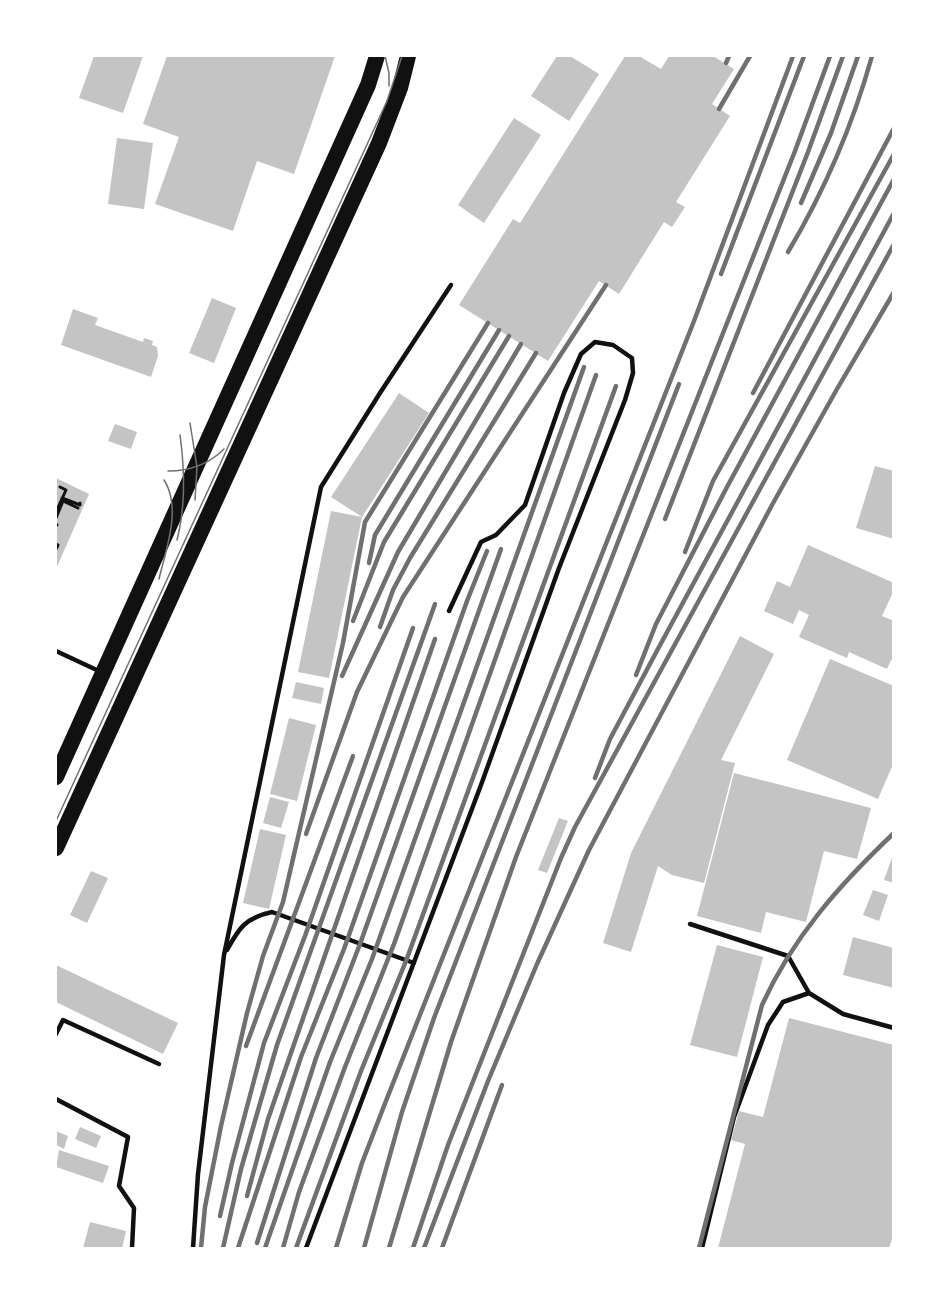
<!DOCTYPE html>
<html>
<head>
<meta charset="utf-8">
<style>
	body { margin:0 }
	#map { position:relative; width:949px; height:1304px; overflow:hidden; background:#fff; font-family:Commissioner,sans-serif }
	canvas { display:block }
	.frame { position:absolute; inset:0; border:57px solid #fff; pointer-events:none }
</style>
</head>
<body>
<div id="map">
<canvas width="949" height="1304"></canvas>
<div class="frame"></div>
</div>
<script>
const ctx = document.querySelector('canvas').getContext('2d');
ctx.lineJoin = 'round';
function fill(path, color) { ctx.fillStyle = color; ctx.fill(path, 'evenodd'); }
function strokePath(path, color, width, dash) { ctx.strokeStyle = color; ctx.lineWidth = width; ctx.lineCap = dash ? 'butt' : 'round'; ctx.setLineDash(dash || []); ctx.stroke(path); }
fill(new Path2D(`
	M94,56h49l-20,57 -44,-15z
	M167,56h168l-41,118 -37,-13 -24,70 -78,-27 24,-67 -36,-13z
	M557,56h13l29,18 -30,47 -38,-25z
	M625,56h14l22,13 8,-13h44l21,13 -22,35 18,12 -54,86 9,5 -13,20 -8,-5 -45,72 -20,-13 -51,80 -89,-56 54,-86 7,4z
	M514,118l27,17 -57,88 -26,-18z
	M117,138l36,5 -9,66 -36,-5z
	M212,298l24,10 -22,55 -25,-10z
	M73,309l25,9 -3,7 48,17 1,-4 9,3 -1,4 5,2 1,9 -7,21 -90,-32z
	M399,393l30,20 -67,104 -33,161 -31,-6 33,-161 31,6 -31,-20z
	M115,424l22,8 -6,17 -23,-8z
	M875,466l19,5v68l-38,-11z
	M56,478l33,16 -33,75z
	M808,545l86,38v7l-12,26 12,5v40l-3,-1 -4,9 -38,-17 -2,6 -48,-21 10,-22 -10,-5 -6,14 -29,-13 13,-30 13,6z
	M740,636l34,18 -53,106 14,3 -31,120 -32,-8 -14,-9 -27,86 -28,-9 28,-90z
	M830,659l64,27v76l-16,37 -91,-39z
	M296,682l28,6 -3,16 -29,-6z
	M289,718l27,7 -19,76 -27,-7z
	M734,773l137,35 -14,51 -33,-8 -18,71 -40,-10 -5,21 -64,-17z
	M270,797l19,5 -8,26 -18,-5z
	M559,818l9,3 -21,52 -9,-3z
	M260,829l26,6 -17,74 -26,-6z
	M893,855h1v28l-10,-3z
	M91,871l17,7 -21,45 -17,-8z
	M873,890l15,5 -9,26 -16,-6z
	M853,937l41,11v40l-51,-13z
	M717,945l46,12 -26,100 -47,-12z
	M56,965l122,58 -15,31 -107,-52z
	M789,1018l105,27v188l-5,15h-171l27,-104 -14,-4 8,-29 24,6z
	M80,1127l21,9 -5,12 -21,-9z
	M56,1131l12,5 -4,13 -8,-4z
	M59,1150l50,16 -6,17 -47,-16z
	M90,1222l36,9 -4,17h-39z`), '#c4c4c4');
strokePath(new Path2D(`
	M62,498l18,7v-2
	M56,512l10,-22 -6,-3
	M56,518l7,-17 15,7
	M56,524l1,1
	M56,544l2,1 -2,4`), '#111', 3);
strokePath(new Path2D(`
	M56,651l45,21
	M690,924l98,32 21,37 34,21 51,14
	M227,950c12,-22 18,-32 45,-38l142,51
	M56,1034l7,-14 96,44
	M56,1099l72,38 -9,49 15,22 -2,40
	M193,1248l5,-74 26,-219 97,-468 59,-94 71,-108
	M306,1248l175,-463 78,-217 66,-168 8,-27 -1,-15 -19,-13 -18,-3 -14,12 -17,39 -39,112 -29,30 -15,7 -32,69
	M702,1248l32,-131 34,-92 15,-23 26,-9`), '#111', 4.5);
strokePath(new Path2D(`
	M56,777l312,-692 9,-29
	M56,848l323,-705 21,-55 8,-32`), '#111', 16);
strokePath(new Path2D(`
	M385,56l4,17v13
	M190,423l7,44 -2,33
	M168,471c22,0 40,-6 56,-22
	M177,540c9,-35 8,-69 3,-105
	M159,579c7,-30 23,-71 5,-99
	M56,821l331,-720 15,-45`), '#707070', 1.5);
strokePath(new Path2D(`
	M726,63l3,-7
	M719,109l31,-53
	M801,203l30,-70 27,-77
	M788,252c37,-62 65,-128 84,-196
	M721,274l83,-218
	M753,393l141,-265
	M665,519l143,-367 35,-96
	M685,552l28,-71 181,-327
	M369,563l6,-28 124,-205
	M353,621l31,-79 125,-206
	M380,627l13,-37 17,-32 126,-205
	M636,675l20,-51 71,-137 167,-308
	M342,676l56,-124 123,-208
	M595,778l15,-39 49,-92 235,-434
	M306,834l51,-142 46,-95 203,-312
	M246,1046l107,-290
	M247,1196l21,-77 167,-480
	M220,1216l12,-53 32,-120 41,-107 108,-308
	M257,1243l59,-185 44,-114 141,-395
	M201,1248l4,-41 16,-81 26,-113 16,-57 20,-54 60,-259 22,-121 123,-199
	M223,1248l18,-79 36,-124 158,-441
	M238,1248l63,-191 43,-108 123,-348 20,-50
	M265,1248l65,-186 42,-103 212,-592
	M283,1248l16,-56 46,-125 49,-123 202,-569
	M296,1248l65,-177 45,-110 210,-575
	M336,1248l26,-85 22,-57 310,-785 99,-265
	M364,1248l38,-136 32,-94 245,-634
	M389,1248l62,-206 65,-185 279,-706 35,-95
	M413,1248l35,-103 113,-287 14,-31 319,-583
	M424,1248l64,-167 49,-117 52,-114 183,-345 65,-116 57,-97
	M442,1248l60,-163
	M699,1248l63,-243c31,-68 78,-121 132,-172`), '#707070', 4.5);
</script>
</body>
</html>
